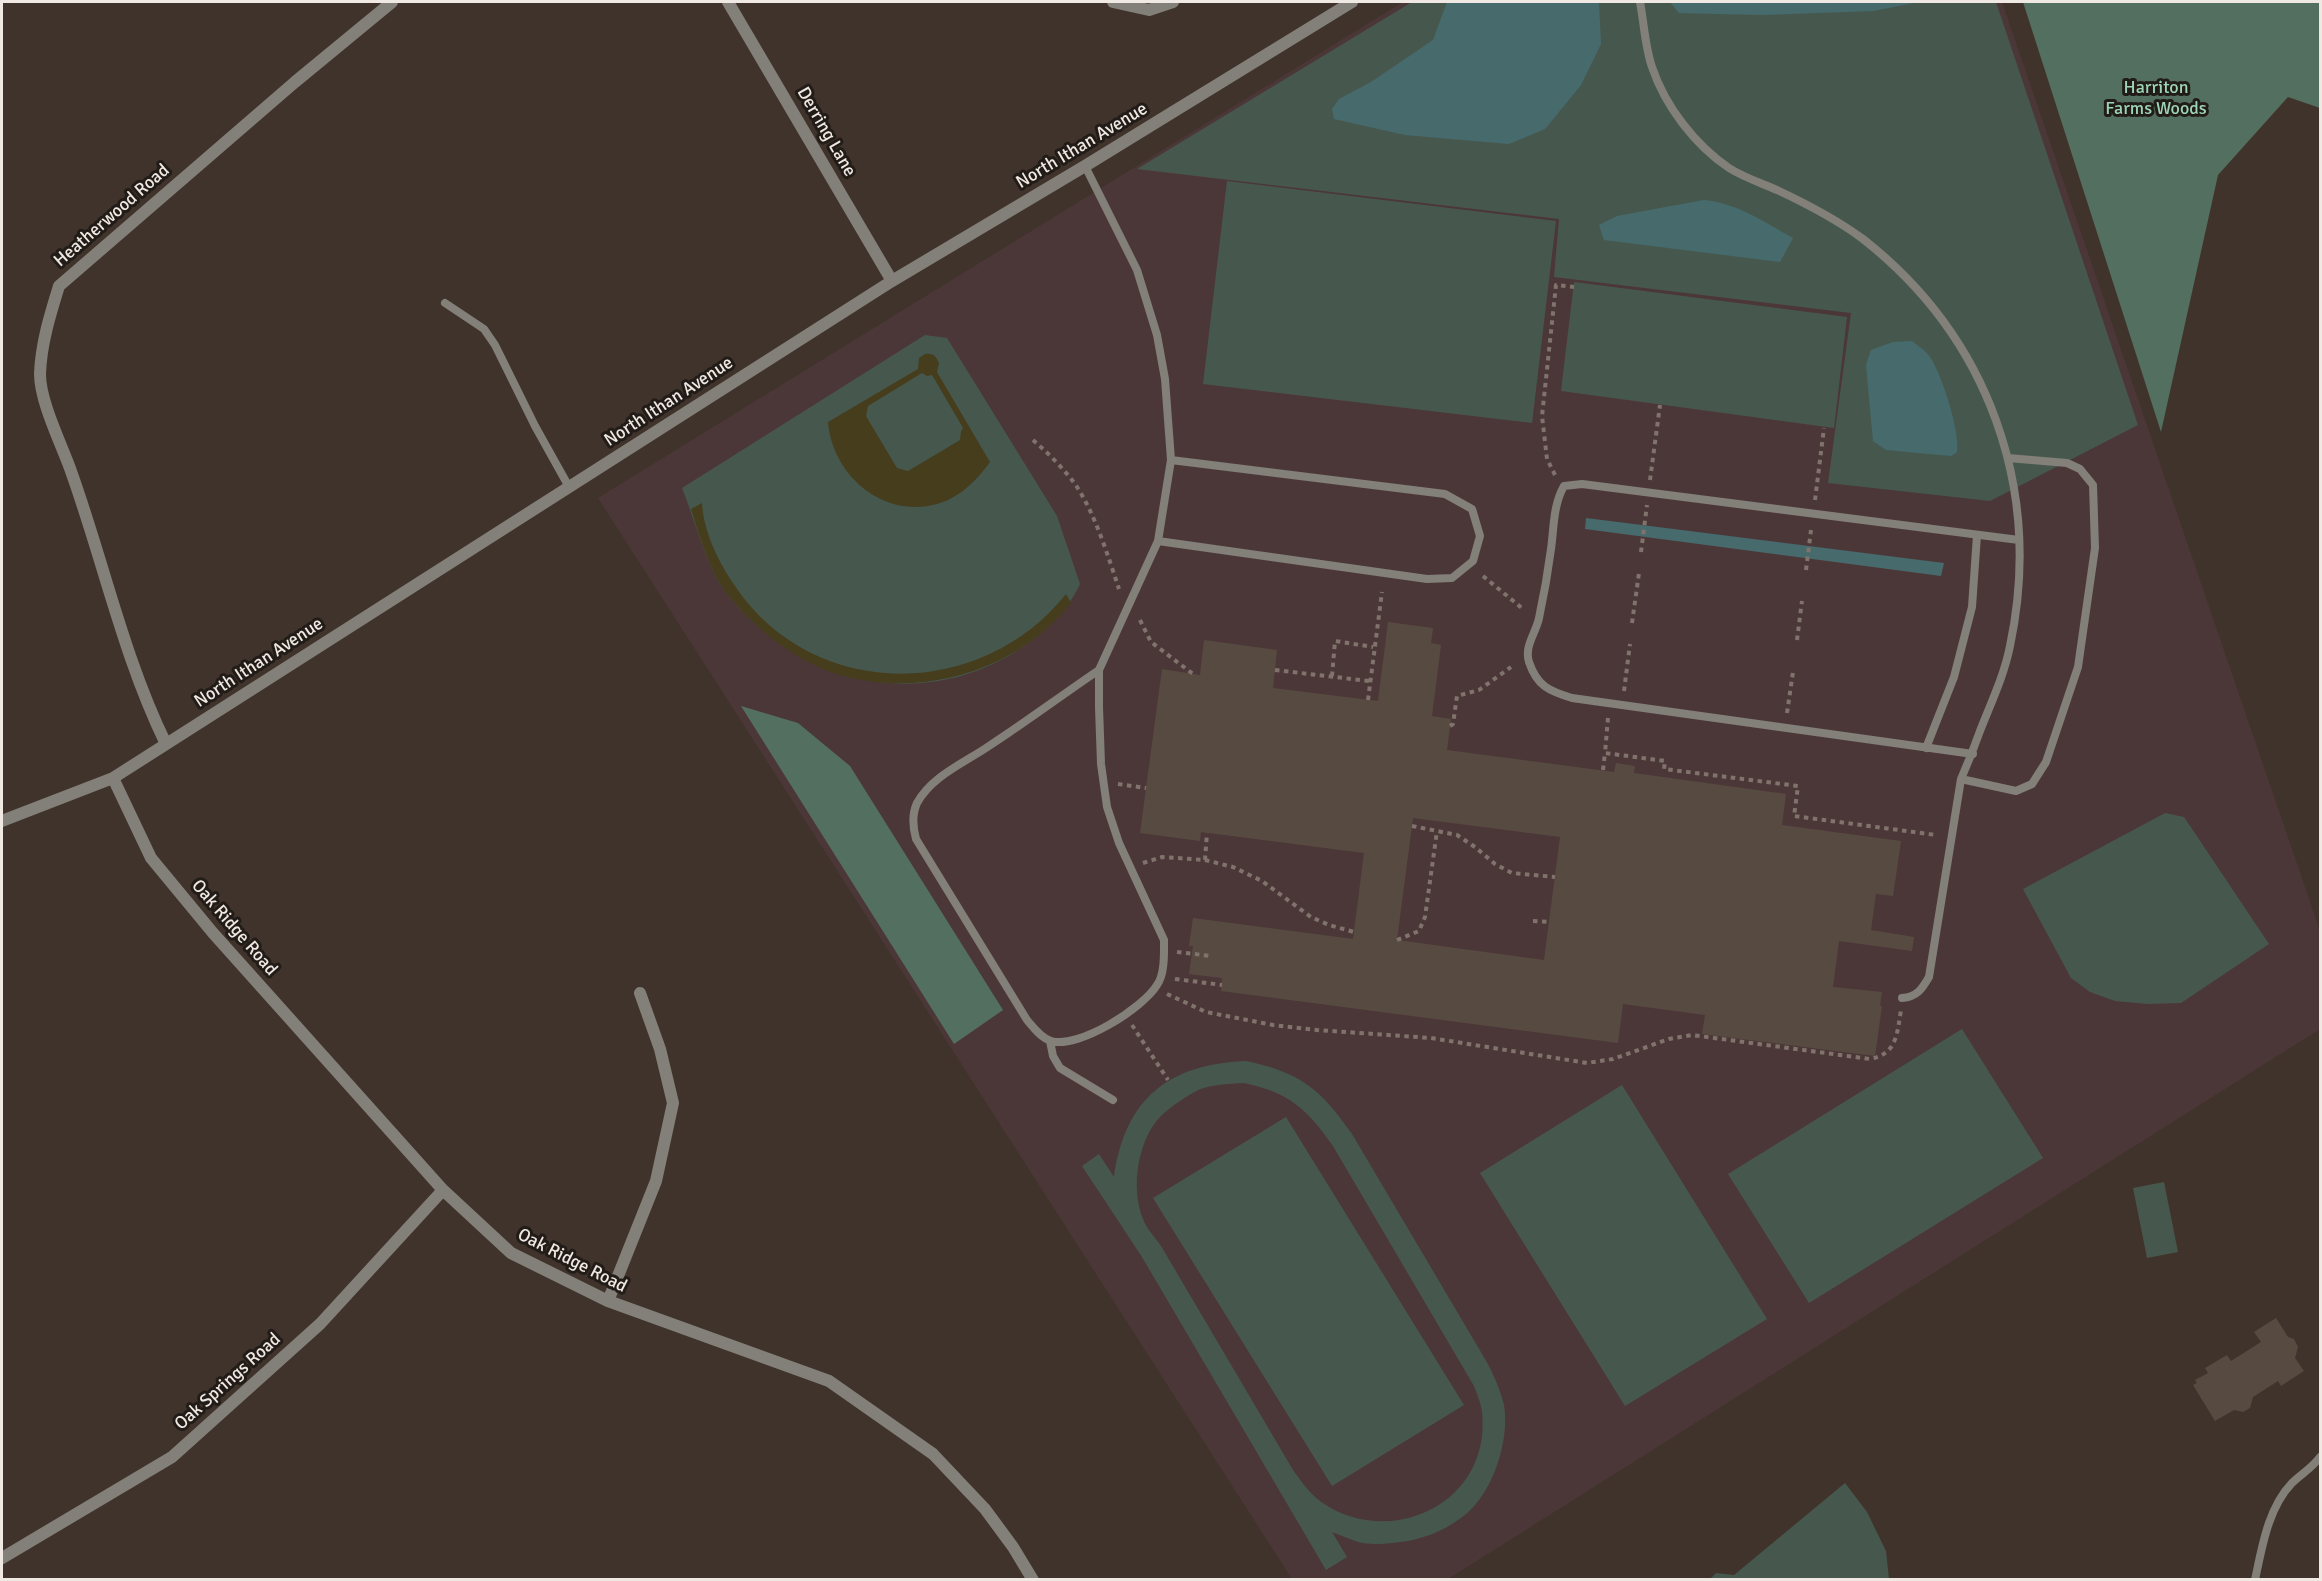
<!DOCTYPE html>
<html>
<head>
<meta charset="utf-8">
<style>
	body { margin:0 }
	#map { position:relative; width:2322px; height:1581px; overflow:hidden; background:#40332b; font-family:Signika,sans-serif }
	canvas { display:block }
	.frame { position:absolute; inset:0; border:3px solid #f0e8e3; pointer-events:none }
</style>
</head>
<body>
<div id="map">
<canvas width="2322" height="1581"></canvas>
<div class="frame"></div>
</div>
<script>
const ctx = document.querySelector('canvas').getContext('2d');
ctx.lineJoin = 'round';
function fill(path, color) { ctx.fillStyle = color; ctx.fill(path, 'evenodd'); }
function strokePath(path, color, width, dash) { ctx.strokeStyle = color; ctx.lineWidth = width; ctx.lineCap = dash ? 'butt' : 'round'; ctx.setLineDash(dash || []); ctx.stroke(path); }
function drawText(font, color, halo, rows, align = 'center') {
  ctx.font = font + ' Signika,sans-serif'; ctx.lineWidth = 6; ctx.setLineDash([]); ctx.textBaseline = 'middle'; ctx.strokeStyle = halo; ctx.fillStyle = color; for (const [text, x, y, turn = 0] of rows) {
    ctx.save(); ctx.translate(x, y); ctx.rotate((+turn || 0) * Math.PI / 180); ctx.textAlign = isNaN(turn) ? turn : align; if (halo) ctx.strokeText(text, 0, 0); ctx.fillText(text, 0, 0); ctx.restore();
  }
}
fill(new Path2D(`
	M1403,2h599l318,929v98l-872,550h-156l-694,-1081z`), '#4c3738');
fill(new Path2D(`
	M1412,2h584l142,423 -148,76 -162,-18 23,-170 -297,-36 5,-58 -422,-50z
	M1227,181l329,40 -24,202 -329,-39z
	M1574,282l273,35 -13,111 -273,-37z
	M925,335l22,3 110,178 23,68c-14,30 -37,50 -65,68 -96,59 -212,32 -283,-52 -26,-30 -35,-75 -50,-112z
	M2165,813l19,4 85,127 -88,59 -33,1 -33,-3 -25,-9 -19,-14 -48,-89z
	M1962,1029l81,129 -234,145 -81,-129z
	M1246,1061c56,12 74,28 106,73l133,225c8,14 15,30 19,46 6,35 -11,87 -38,109 -17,14 -37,23 -58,27 -16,2 -34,5 -50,1 -9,-3 -18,-7 -26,-10l15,25 -21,13 -184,-313 -60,-91 17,-12 15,23c11,-78 54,-113 132,-116zM1244,1083c46,10 63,26 89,63l141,240c3,8 7,17 8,26 6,56 -30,99 -83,108 -28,4 -56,-2 -79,-19 -11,-8 -19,-20 -27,-31l-132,-224c-6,-9 -15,-18 -18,-27 -13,-32 -5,-82 20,-105 10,-9 24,-18 35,-24 15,-6 31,-6 46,-7z
	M1622,1085l145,234 -142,87 -145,-233z
	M1286,1117l178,288 -132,81 -179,-288z
	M2164,1182l14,70 -31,6 -14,-70z
	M1845,1483l22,29 19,39 3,28h-179l6,-6 18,2z`), '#46584e');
fill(new Path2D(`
	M2023,2h297v106l-32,-11 -70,78 -57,257z
	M741,706l57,17 52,43 153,244 -49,34z`), '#536f5f');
fill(new Path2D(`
	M925,354c8,-1 11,2 14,9l-2,9 53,90c-15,21 -35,40 -62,44 -52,8 -96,-35 -100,-84l90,-53 1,-11zM922,373l5,3 5,-1 31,53 -2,3 -1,9 -52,31 -11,-3 -31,-52 2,-10z
	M702,503c2,30 16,58 33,83 78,116 246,115 331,8l5,9c-53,67 -148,96 -231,72 -42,-13 -79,-41 -108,-75 -21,-24 -32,-61 -41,-91z`), '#463d1d');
fill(new Path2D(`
	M1447,2h152l2,42 -20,41 -36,44 -36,15 -104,-9 -71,-16 -2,-10 7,-10 32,-17 62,-42z
	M1670,2h249l-46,9 -110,4 -84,-2z
	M1704,200c33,3 60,22 89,38l-13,24 -176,-22 -5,-15 18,-9z
	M1912,341c6,5 14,10 18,16 12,18 30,74 27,95l-6,4 -65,-6 -13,-9 -7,-76 5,-15 22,-8z
	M1586,518l358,45 -3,13 -356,-47z`), '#476b6d');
fill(new Path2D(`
	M1388,622l45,6 -2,15 10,2 -9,71 19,3 -4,31 167,22 2,-9 19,3 -1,7 152,21 -4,31 119,16 -8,55 -17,-2 -5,36 43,7 -2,14 -73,-10 -6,46 49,5 -2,14h2l-7,50 -173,-22 3,-19 -82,-11 -5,39 -397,-52 1,-13 -33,-4 4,-28h-4l4,-28 160,21 11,-86 -163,-21 -1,9 -60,-8 22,-164 38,6 4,-35 73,10 -4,38 105,13zM1413,818l147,19 -16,123 -147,-20z
	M2276,1318l12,19 6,2 4,8 -3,11 9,13 -23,15 -3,-5 -25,16 -3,11 -7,4 -9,-2 -19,11 -22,-36 4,-2 -2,-3 13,-7 -3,-5 22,-13 4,6 30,-19 -7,-10z`), '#574b41');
strokePath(new Path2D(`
	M1033,440c15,13 30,28 42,44 20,29 33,72 44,105
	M1555,475l-8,-16 -5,-43 14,-131 18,2
	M1650,480l10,-75
	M1815,500l9,-72
	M1641,552l6,-47
	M1806,570l5,-40
	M1483,576l40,33
	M1140,620l11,22 42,32
	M1632,623l7,-50
	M1797,640l5,-39
	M1275,670l94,11
	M1332,676l3,-35 38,6
	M1624,691l6,-47
	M1368,700l14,-108
	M1787,713l6,-41
	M1608,718l-3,35 60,8 -1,8 134,17 -4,30 142,19
	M1450,726l3,-2 4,-28 22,-6 32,-23
	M1603,770l2,-17
	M1118,784l28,4
	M1412,826l45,9 18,12 20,17 17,9 43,4
	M1205,860l2,-27
	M1143,863l19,-6 43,3 28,7 29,14 49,36 18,8 25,7
	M1533,921l16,1
	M1397,940l22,-9 6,-14 12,-86
	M1177,952l34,4
	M1175,979l47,6
	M1167,994l39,18 67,13 44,5 114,8 156,25 26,-4 56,-20 23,-4 178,24c27,-5 27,-25 31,-49
	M1132,1025l36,55`), '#7f736c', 4, [4.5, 4.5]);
strokePath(new Path2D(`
	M1640,2c4,21 5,45 12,65 13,39 43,78 77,101 14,9 32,15 48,22 30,14 59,29 86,49 126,99 180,250 147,407 -6,30 -19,57 -30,85 -6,17 -12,32 -19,48l-32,198c-7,12 -12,20 -27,21
	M1085,166l52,104 20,65 8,44 6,81 -13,81 269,38 25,-1 21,-17 7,-25 -8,-27 -27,-15 -274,-34
	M445,303l39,26 11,16 40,81 34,61
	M1099,670c-37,25 -73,52 -110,76 -25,17 -57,30 -72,57 -5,11 -4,25 -1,36l111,181c6,7 14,18 24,21 28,8 92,-33 106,-56 8,-11 7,-32 7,-45l-45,-97 -12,-36 -6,-43 -2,-57v-37l59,-129
	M1926,748l28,-71 18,-70 5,-72
	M1973,754l-401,-56c-23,-7 -35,-12 -43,-36 -5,-16 7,-29 10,-44 5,-23 9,-46 12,-69 3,-21 2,-44 13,-63l18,-2 437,56
	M1961,779l55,12 16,-7 14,-22 32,-95 17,-119 -2,-63 -13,-16 -13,-6 -59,-5
	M1050,1041l3,15 7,12 53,32
	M2255,1580c7,-33 13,-72 37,-97 9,-9 20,-15 28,-26`), '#828079', 8);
strokePath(new Path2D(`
	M728,2l164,279
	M1113,2l36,8 24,-8
	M166,744c-42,-86 -62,-180 -94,-270 -9,-27 -32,-71 -32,-100 1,-30 10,-59 19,-88l236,-204 97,-80
	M113,778l38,80 62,75 230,257 68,63 97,48 221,80 104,73 52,55 28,38 20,33
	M2,821l111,-43 779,-497 193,-115 267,-164
	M608,1301l48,-120 17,-78 -13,-54 -20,-56
	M2,1558l170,-101 148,-133 123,-134`), '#828079', 12);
drawText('18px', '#9ed5b6', '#221c18', [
	["Harriton",2156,88],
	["Farms Woods",2156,109]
]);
drawText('18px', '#f0e8e3', '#221c18', [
	["Derring Lane",826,132,60],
	["North Ithan Avenue",1082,146,-31],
	["Heatherwood Road",112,216,-41],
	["North Ithan Avenue",669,402,-33],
	["North Ithan Avenue",259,663,-33],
	["Oak Ridge Road",234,928,49],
	["Oak Ridge Road",572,1261,27],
	["Oak Springs Road",228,1382,-42]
]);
</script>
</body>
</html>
